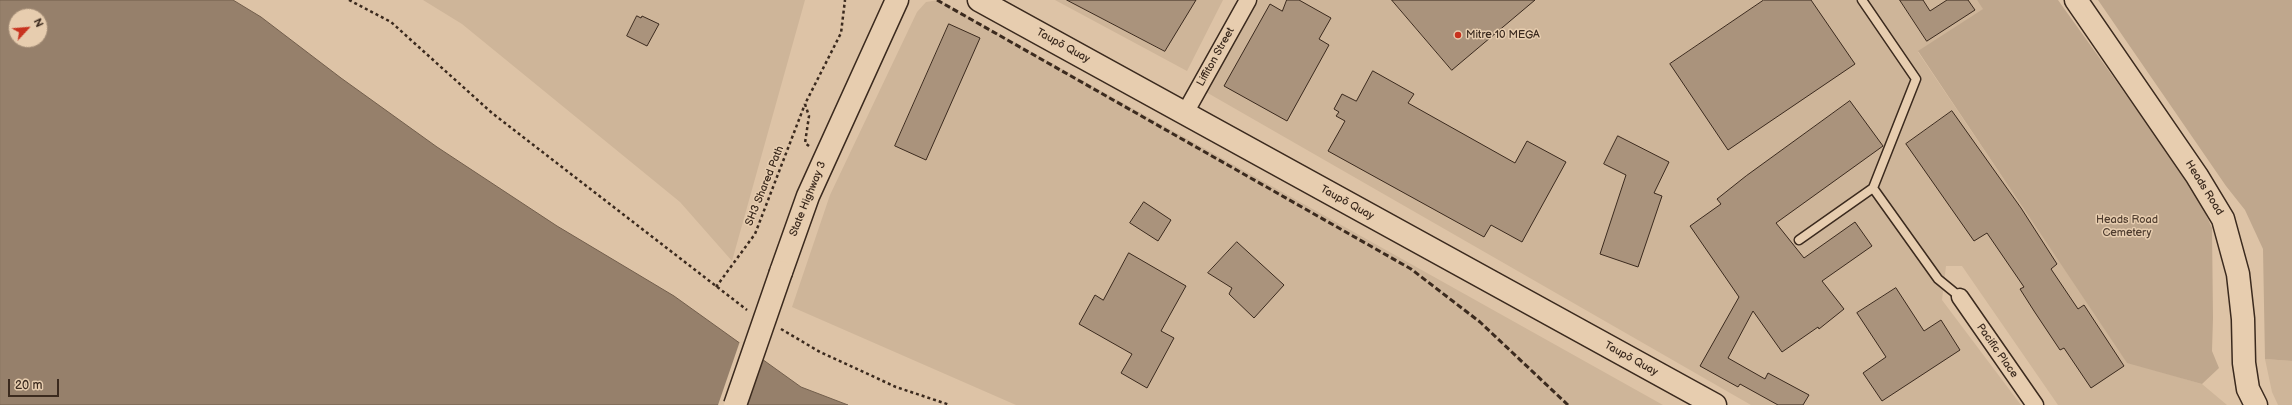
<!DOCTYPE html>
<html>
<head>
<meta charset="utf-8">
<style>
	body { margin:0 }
	#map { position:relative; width:2292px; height:405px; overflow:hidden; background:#ddc3a6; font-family:"Balsamiq Sans",sans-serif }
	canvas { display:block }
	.north { position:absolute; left:8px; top:8px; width:40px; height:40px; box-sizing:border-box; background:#e7cdaf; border:1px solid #a28c75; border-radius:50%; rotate:64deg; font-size:11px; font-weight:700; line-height:16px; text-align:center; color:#3b2a1e }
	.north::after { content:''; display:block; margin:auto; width:14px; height:18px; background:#c8321e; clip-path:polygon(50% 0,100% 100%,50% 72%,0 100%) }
	.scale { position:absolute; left:8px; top:379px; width:51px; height:18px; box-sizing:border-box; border:2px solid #3b2a1e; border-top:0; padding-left:5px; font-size:12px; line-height:14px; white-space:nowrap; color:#3b2a1e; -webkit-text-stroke:3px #e7cdaf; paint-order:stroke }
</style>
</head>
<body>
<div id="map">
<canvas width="2292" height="405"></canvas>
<div class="north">N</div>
<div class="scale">20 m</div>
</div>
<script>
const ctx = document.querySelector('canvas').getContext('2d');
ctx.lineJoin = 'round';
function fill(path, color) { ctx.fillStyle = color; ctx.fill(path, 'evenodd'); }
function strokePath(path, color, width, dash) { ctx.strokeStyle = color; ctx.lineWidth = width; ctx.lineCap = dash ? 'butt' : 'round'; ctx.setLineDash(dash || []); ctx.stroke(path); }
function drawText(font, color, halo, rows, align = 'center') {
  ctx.font = font + ' "Balsamiq Sans",sans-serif'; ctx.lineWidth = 3; ctx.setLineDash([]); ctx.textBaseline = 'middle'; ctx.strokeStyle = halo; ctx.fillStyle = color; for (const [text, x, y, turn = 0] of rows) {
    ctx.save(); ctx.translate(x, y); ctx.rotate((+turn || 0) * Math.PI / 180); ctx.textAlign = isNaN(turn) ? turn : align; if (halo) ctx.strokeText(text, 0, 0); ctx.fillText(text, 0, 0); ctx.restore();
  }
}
fill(new Path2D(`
	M423,0h382l-73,261 -52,-59 -218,-178z
	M939,0l724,405h-647l-224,-98 38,-112 87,-183 9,-10z
	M1055,0h168l-36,71z
	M1259,0h718l7,9 -66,43 209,310 75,22 25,21h-169l-96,-139h-16l-4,34 79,105h-270l-545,-313z
	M2265,359l27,2v44h-14l-6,-13z`), '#ceb599');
fill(new Path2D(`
	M1977,0h81l137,191 17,37 1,90 -1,33 7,17 -17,16 -75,-21 -209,-312 65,-42z
	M2098,0h194v361l-27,-2 -2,-110 -18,-39 -19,-24z`), '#bfa78d');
const water = new Path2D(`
	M0,0h233l28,17 80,61 96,69 120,79 117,70 127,91 47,18h-848zM16,16h24v24h-24z`);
fill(water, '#96806b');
strokePath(water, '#725e4c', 1);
fill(new Path2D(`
	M740,341l23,17 -16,47h-29z`), '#ddc3a6');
const building = new Path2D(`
	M1067,0h129l-31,51z
	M1287,0h12l32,18 -12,21 10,6 -42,76 -63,-35 46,-82 12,7z
	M1392,0h143l-83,70z
	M1764,0h47l44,64 -127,86 -58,-86z
	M1900,0h23l7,11 17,-11h21l7,10 -48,31z
	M637,16l4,2 1,-2 17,8 -12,22 -20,-10z
	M949,24l31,14 -54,122 -31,-14z
	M1373,71l41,23 -6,9 107,60 12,-22 39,21 -44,80 -31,-17 -7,12 -156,-86 17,-30 -9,-5 3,-4 -5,-3 8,-15 14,7z
	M1850,101l33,45 -107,77 28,35 51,-36 17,24 -50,35 22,28 -25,20 -1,-2 -36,25 -29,-41 -25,47 37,21 3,-6 41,22 -6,10h-25l-38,-21 -2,3 -38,-21 39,-69 -49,-71 31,-22 -4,-5 29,-23z
	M1952,111l69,97 36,56 -6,5 27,40 6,-4 40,61 -33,22 -27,-40 -4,2 -26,-39 -14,-22 4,-2 -37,-54 -13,8 -68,-97z
	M1618,136l51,26 -15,31 8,3 -24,71 -38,-13 26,-79 -22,-11z
	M1144,202l27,18 -13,21 -28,-18z
	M1237,242l47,43 -30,33 -25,-24 3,-6 -24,-15z
	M1129,253l57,33 -25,45 13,7 -27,50 -26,-15 11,-19 -53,-30 16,-29 8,5z
	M1896,288l28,43 17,-11 19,30 -78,51 -19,-28 23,-16 -29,-44z`);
fill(building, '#aa937c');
strokePath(building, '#3b2a1e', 1);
const lane = new Path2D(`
	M1873,188l65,91 22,18
	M1799,240l74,-52 43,-109 -54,-79`);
const street = new Path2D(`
	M1185,113l63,-113
	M1960,297l75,108`);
const secondary = new Path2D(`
	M979,0l736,405
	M2076,0l121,176 26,43 15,55 5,45 1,44 4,26 8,16`);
const highway = new Path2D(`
	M781,272l27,-76 89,-196`);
strokePath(lane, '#3b2a1e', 11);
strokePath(street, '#3b2a1e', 19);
strokePath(secondary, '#3b2a1e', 25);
strokePath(highway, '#3b2a1e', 25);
strokePath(new Path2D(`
	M349,0l42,22 101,91 255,197
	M809,146l-4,-3 4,-27 -4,-12 36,-71 4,-33
	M716,287l39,-53 50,-130
	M781,329l39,23 76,35 54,18`), '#3b2a1e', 2.5, [3, 3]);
strokePath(lane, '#e7cdaf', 8);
strokePath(street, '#e7cdaf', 16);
strokePath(secondary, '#e7cdaf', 22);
strokePath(highway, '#e7cdaf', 22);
strokePath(new Path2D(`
	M937,0l474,269 69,53 88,83`), '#3b2a1e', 3, [6, 3]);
const highwayBridge = new Path2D(`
	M735,405l46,-133`);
strokePath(highwayBridge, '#3b2a1e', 25, []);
strokePath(highwayBridge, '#e7cdaf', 22);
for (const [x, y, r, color] of [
	[1458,35,4,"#c8321e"]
]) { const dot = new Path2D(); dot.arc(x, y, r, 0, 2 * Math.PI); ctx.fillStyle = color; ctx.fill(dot); strokePath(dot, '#e7cdaf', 1.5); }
drawText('11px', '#3b2a1e', '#e7cdaf', [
	["Mitre 10 MEGA",1466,35]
], 'left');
drawText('11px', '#3b2a1e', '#e7cdaf', [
	["Taupō Quay",1063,46,29],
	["Liffiton Street",1216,57,-61],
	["SH3 Shared Path",765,186,-68],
	["Heads Road",2204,188,58],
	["State Highway 3",808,199,-68],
	["Taupō Quay",1347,203,29],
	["Pacific Place",1997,351,55],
	["Taupō Quay",1631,359,29]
]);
drawText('11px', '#4f3d2f', '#e7cdaf', [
	["Heads Road",2127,220],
	["Cemetery",2127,233]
]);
</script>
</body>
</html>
